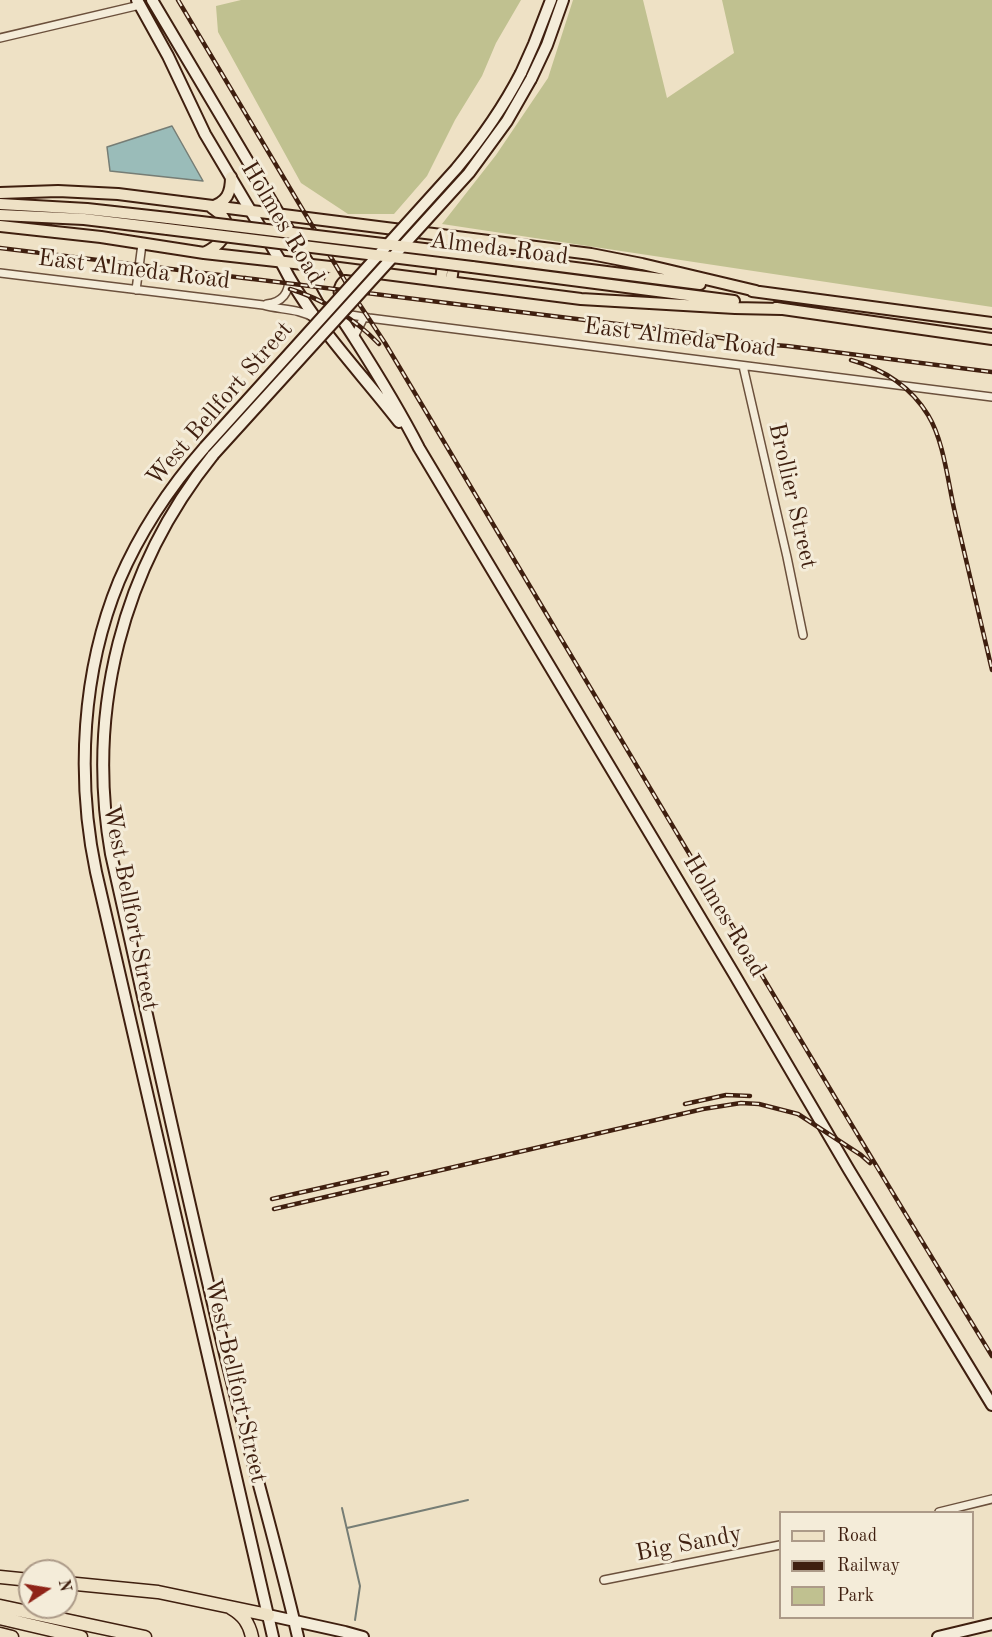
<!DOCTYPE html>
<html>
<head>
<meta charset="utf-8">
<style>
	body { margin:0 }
	#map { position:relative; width:992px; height:1637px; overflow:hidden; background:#eee1c5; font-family:"Old Standard TT",serif }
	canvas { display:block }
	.legend { position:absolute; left:779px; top:1511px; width:195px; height:108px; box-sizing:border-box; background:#f4ecd9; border:2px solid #ac9a88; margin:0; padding:8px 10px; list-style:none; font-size:18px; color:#3f1f0f }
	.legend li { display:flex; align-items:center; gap:12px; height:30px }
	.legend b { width:30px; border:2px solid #ac9a88 }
	.north { position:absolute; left:18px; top:1559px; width:60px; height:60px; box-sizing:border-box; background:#f4ecd9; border:2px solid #ac9a88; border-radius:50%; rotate:78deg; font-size:16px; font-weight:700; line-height:24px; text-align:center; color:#3f1f0f }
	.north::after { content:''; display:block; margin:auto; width:21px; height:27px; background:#8f2418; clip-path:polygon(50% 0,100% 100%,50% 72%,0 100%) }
</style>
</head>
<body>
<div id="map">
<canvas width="992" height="1637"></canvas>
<ul class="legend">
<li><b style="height:8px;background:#eee1c5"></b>Road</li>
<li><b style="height:8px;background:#3f1f0f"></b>Railway</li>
<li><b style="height:16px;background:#c0c190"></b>Park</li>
</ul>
<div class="north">N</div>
</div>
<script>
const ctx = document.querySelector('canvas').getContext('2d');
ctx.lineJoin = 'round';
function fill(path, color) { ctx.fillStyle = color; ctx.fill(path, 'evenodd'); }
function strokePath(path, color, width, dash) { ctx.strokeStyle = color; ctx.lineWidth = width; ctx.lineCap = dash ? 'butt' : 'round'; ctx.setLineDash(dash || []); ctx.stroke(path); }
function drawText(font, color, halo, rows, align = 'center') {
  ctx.font = font + ' "Old Standard TT",serif'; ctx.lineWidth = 6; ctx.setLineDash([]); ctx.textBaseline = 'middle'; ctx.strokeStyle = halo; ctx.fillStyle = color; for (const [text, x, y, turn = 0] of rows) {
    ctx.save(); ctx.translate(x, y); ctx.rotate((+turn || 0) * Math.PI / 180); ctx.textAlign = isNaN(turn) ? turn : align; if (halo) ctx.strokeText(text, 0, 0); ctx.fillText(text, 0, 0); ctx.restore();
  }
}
fill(new Path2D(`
	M241,0h280l-25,43 -14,33 -27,44 -28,56 -33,38h-46l-47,-31 -83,-151 -2,-26z
	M573,0h70l24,98 67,-45 -12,-53h270v307l-550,-83 54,-69 52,-77z`), '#c0c190');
const water = new Path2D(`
	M172,126l31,55 -93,-10 -3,-24z`);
fill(water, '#9abcb9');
strokePath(water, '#767d75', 1.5);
strokePath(new Path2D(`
	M342,1508l18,78 -5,34
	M347,1528l121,-28`), '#767d75', 2);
const minor = new Path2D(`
	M0,38l140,-33
	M0,273l263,32c16,5 36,3 51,13
	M136,290l6,-46
	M267,304c15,-2 22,-10 22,-26
	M339,313l30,5 623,79
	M354,337l10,-20
	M743,366l44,191 16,78
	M939,1512l53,-13
	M604,1580l176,-35`);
const secondary = new Path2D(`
	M137,0l31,56 37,78 76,128c30,60 77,107 118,160
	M152,0l171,288c10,18 21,34 32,51 23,36 45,72 64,109l315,526 115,196 143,235
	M521,73l13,-29 17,-44
	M531,79l16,-34 16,-45
	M205,447c-35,40 -65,85 -86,134 -37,90 -43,196 -23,291l177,765
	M213,455c-91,113 -127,256 -102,399 36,159 70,317 108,475 24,103 55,205 79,308
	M268,1615l77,17 18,5
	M938,1637l54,-13`);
const primary = new Path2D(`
	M0,193l58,-2 60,3 473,60 51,10 114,27
	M0,204l87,5 81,9
	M211,207c16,-5 20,-14 20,-30
	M0,215l84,4 83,10
	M0,226l101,11 103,16 135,15 242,31 154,9 47,1
	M204,253c13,-6 30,-20 19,-36 -3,-4 -8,-7 -12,-10
	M474,255l226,29
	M472,267l262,34
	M441,281l5,-45
	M451,282l6,-44
	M752,291l240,32
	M328,296c-2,-12 4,-23 15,-27
	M776,308l216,31`);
const motorway = new Path2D(`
	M0,1577l30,3
	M66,1583l92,9 110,23
	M0,1606l145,31
	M231,1608c12,7 18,15 21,29
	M0,1618l81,19
	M0,1634l12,3`);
strokePath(minor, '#6b503c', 10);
strokePath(secondary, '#3f1f0f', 14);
strokePath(primary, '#3f1f0f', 14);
strokePath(motorway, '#3f1f0f', 15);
strokePath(minor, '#f4ecd9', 7);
strokePath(secondary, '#f4ecd9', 10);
strokePath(primary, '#eee1c5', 10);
strokePath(motorway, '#eee1c5', 12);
const rail = new Path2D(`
	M178,0l176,296 31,47c202,338 401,677 607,1013
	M0,248l252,31
	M245,278l445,55 70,11 27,2 205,26
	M290,289c33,10 65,30 89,55
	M851,360c32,9 60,27 77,55 16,26 20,68 27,98 12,52 25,104 37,157
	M685,1104l41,-9 24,1
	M272,1199l115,-26
	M274,1209l429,-100 38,-6 18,1 39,10 63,41 9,8`);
strokePath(rail, '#3f1f0f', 4.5);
strokePath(rail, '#f4ecd9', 2, [7]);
const secondaryBridge = new Path2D(`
	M205,447l251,-278c25,-30 47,-61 65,-96
	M213,455l256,-282 38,-52 24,-42`);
const primaryBridge = new Path2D(`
	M168,218l306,37
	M167,229l305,38`);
strokePath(secondaryBridge, '#3f1f0f', 14, []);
strokePath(primaryBridge, '#3f1f0f', 14, []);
strokePath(secondaryBridge, '#f4ecd9', 10);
strokePath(primaryBridge, '#eee1c5', 10);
drawText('24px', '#3f1f0f', '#f4ecd9', [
	["Holmes Road",282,223,59],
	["Almeda Road",499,249,7],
	["East Almeda Road",134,270,7],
	["East Almeda Road",680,338,7],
	["West Bellfort Street",220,404,-49],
	["Brollier Street",792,496,77],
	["West Bellfort Street",130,908,79],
	["Holmes Road",724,916,59],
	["West Bellfort Street",235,1381,77],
	["Big Sandy",689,1544,-11]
]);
</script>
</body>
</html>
